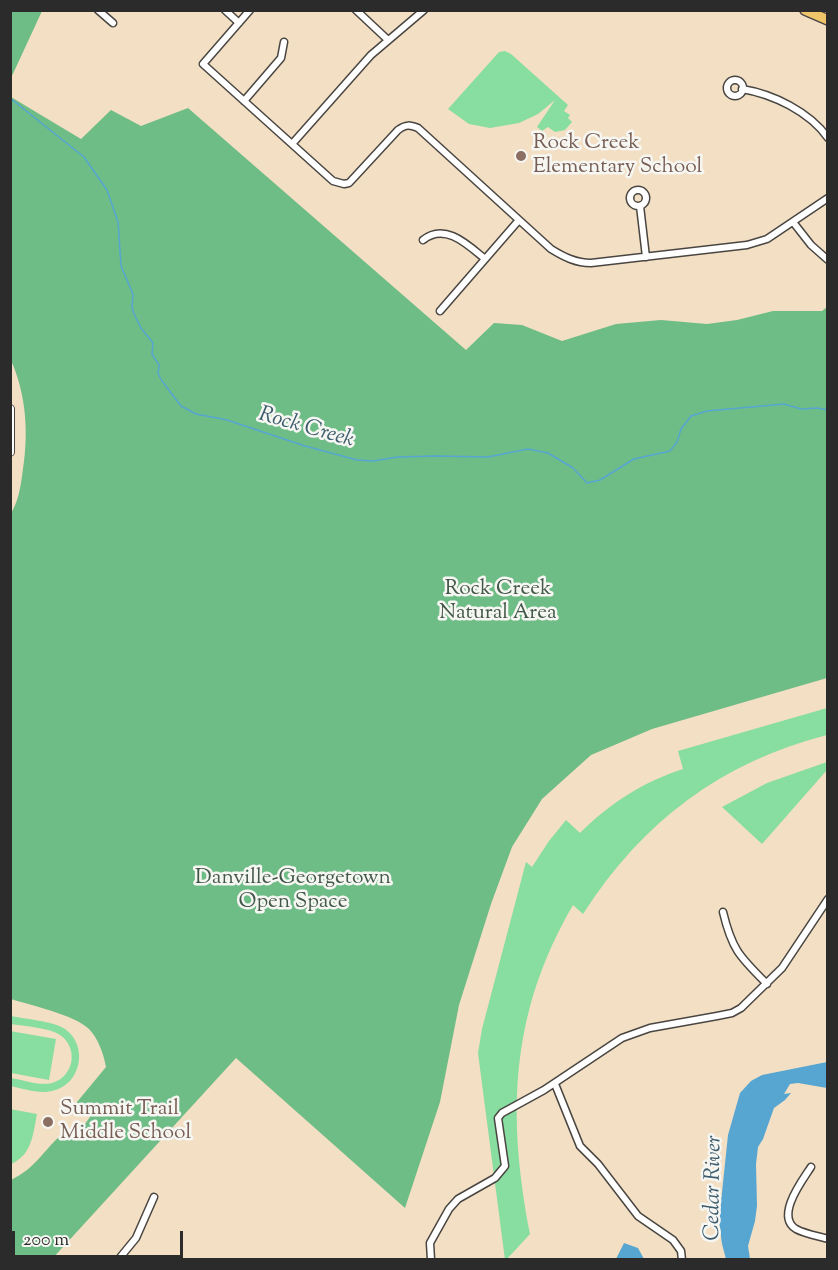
<!DOCTYPE html>
<html>
<head>
<meta charset="utf-8">
<style>
	body { margin:0 }
	#map { position:relative; width:838px; height:1270px; overflow:hidden; background:#f3dfc3; font-family:"Sorts Mill Goudy",serif }
	canvas { display:block }
	.frame { position:absolute; inset:0; border:12px solid #2b2b2b; pointer-events:none }
	.scale { position:absolute; left:12px; top:1231px; width:171px; height:27px; box-sizing:border-box; border:3px solid #2b2b2b; border-top:0; padding-left:8px; font-size:18px; line-height:21px; white-space:nowrap; color:#2b2b2b; -webkit-text-stroke:4px #f6f6f2; paint-order:stroke }
</style>
</head>
<body>
<div id="map">
<canvas width="838" height="1270"></canvas>
<div class="frame"></div>
<div class="scale">200 m</div>
</div>
<script>
const ctx = document.querySelector('canvas').getContext('2d');
ctx.lineJoin = 'round';
function fill(path, color) { ctx.fillStyle = color; ctx.fill(path, 'evenodd'); }
function strokePath(path, color, width, dash) { ctx.strokeStyle = color; ctx.lineWidth = width; ctx.lineCap = dash ? 'butt' : 'round'; ctx.setLineDash(dash || []); ctx.stroke(path); }
function drawText(font, color, halo, rows, align = 'center') {
  ctx.font = font + ' "Sorts Mill Goudy",serif'; ctx.lineWidth = 5; ctx.setLineDash([]); ctx.textBaseline = 'middle'; ctx.strokeStyle = halo; ctx.fillStyle = color; for (const [text, x, y, turn = 0] of rows) {
    ctx.save(); ctx.translate(x, y); ctx.rotate((+turn || 0) * Math.PI / 180); ctx.textAlign = isNaN(turn) ? turn : align; if (halo) ctx.strokeText(text, 0, 0); ctx.fillText(text, 0, 0); ctx.restore();
  }
}
fill(new Path2D(`
	M505,51l6,3 57,51 -4,6 6,4 -2,3 4,4 -7,8 -10,2 -7,-5 -6,4 -5,-4 18,-27 -17,14 -19,9 -29,5 -21,-4 -21,-15 51,-57z
	M827,708v27c-106,27 -185,87 -244,179l-10,-9c-63,108 -66,209 -43,329l-23,25 -2,1 -27,-207 4,-24 44,-167 6,5 17,-26 17,-21 14,13c30,-30 63,-51 103,-64l-5,-18z
	M827,762v8l-65,74 -40,-37 45,-24z
	M11,1016c14,3 42,5 54,13 24,17 16,56 -13,62 -13,3 -28,-2 -41,-5v-8c12,2 29,8 41,5 22,-6 27,-35 8,-48 -10,-7 -36,-9 -49,-11z
	M10,1031l46,8 -7,41 -38,-7z
	M10,1109l27,5c-4,20 -5,41 -26,50z`), '#88dda0');
fill(new Path2D(`
	M11,10l31,1 -31,67 -1,-67z
	M11,97l70,42 30,-29 30,16 47,-18 278,242 28,-27 28,2 40,16 54,-17 45,-4 46,4 30,-4 36,-9h49l5,-4v371l-175,51 -61,26 -49,44 -30,48 -21,57 -32,101 -19,97 -35,106 -169,-150 -184,201h-41v-79c5,-3 11,-6 16,-10 19,-15 32,-43 58,-46l7,-10 -13,-4 -2,-8 29,-35c-2,-12 -8,-29 -17,-38 -14,-14 -59,-24 -78,-30l-1,-484c8,-13 10,-25 12,-39 7,-41 5,-81 -12,-118z`), '#6ebc86');
fill(new Path2D(`
	M827,1062v26l-29,-5 -8,1 -6,10 7,-1 -6,7 -11,8 -11,31 -5,8 -2,17 1,42 -2,15 -7,25 2,13h-24l-4,-15 -3,-23 9,-86 12,-42 11,-12 11,-6z
	M624,1243l14,5 6,11h-28z`), '#57a6d1');
strokePath(new Path2D(`
	M10,98l74,59 23,33 11,32 3,44 12,28 -1,13 2,7 7,14 12,15 -1,11 7,11 -1,9 4,7 19,25 15,8 31,6 78,26 52,14 16,1 24,-4 39,-1 52,1 40,-8 20,4 25,15 14,15 13,-3 34,-21 36,-8 7,-9 4,-13 10,-13 16,-5 77,-7 17,5 16,-1 11,2`), '#57a6d1', 1.5);
const minor = new Path2D(`
	M98,10l15,13
	M225,10l14,13
	M250,10l-47,54 130,117 11,3 5,-1 49,-53c8,-6 12,-5 20,-2l133,121c13,8 25,14 40,14l156,-18 20,-6 61,-41
	M356,10l32,30
	M727 88a8 8 0 1 1 16 0a8 8 0 1 1-16 0Z
	M742,89c31,5 68,23 86,49
	M244,101l37,-43 3,-16
	M292,144l79,-89 53,-45
	M630 198a8 8 0 1 1 16 0a8 8 0 1 1-16 0Z
	M640,206l6,51
	M793,222l18,23 17,15
	M423,240c22,-18 45,5 62,19
	M440,311l79,-91
	M723,912c9,38 17,45 44,72
	M555,1084l25,62 18,18 40,52 35,24 8,11 1,9
	M811,1167c-9,14 -36,49 -15,62 9,5 22,7 32,10
	M118,1260l18,-22 18,-41
	M431,1260l-1,-17 19,-34 9,-10 37,-21 10,-12 -7,-48 4,-5 42,-23 78,-52 28,-10 67,-12 15,-3 9,-5 41,-40 46,-69`);
const tertiary = new Path2D(`
	M10,409v43`);
const primary = new Path2D(`
	M805,10l23,10`);
strokePath(minor, '#494642', 9);
strokePath(tertiary, '#494642', 10);
strokePath(primary, '#494642', 12);
strokePath(minor, '#fff', 6);
strokePath(tertiary, '#fff', 8);
strokePath(primary, '#eec569', 9);
for (const [x, y, r, color] of [
	[521,156,6,"#8d6e63"],
	[48,1122,6,"#8d6e63"]
]) { const dot = new Path2D(); dot.arc(x, y, r, 0, 2 * Math.PI); ctx.fillStyle = color; ctx.fill(dot); strokePath(dot, '#f6f6f2', 2); }
drawText('21px', '#785e54', '#f6f6f2', [
	["Rock Creek",533,144],
	["Elementary School",533,168],
	["Summit Trail",60,1110],
	["Middle School",60,1134]
], 'left');
drawText('21px', '#425848', '#f6f6f2', [
	["Rock Creek",498,590],
	["Natural Area",498,614],
	["Danville-Georgetown",293,879],
	["Open Space",293,903]
]);
drawText('italic 22px', '#3d5c6d', '#f6f6f2', [
	["Rock Creek",306,429,16],
	["Cedar River",715,1188,-89]
]);
</script>
</body>
</html>
